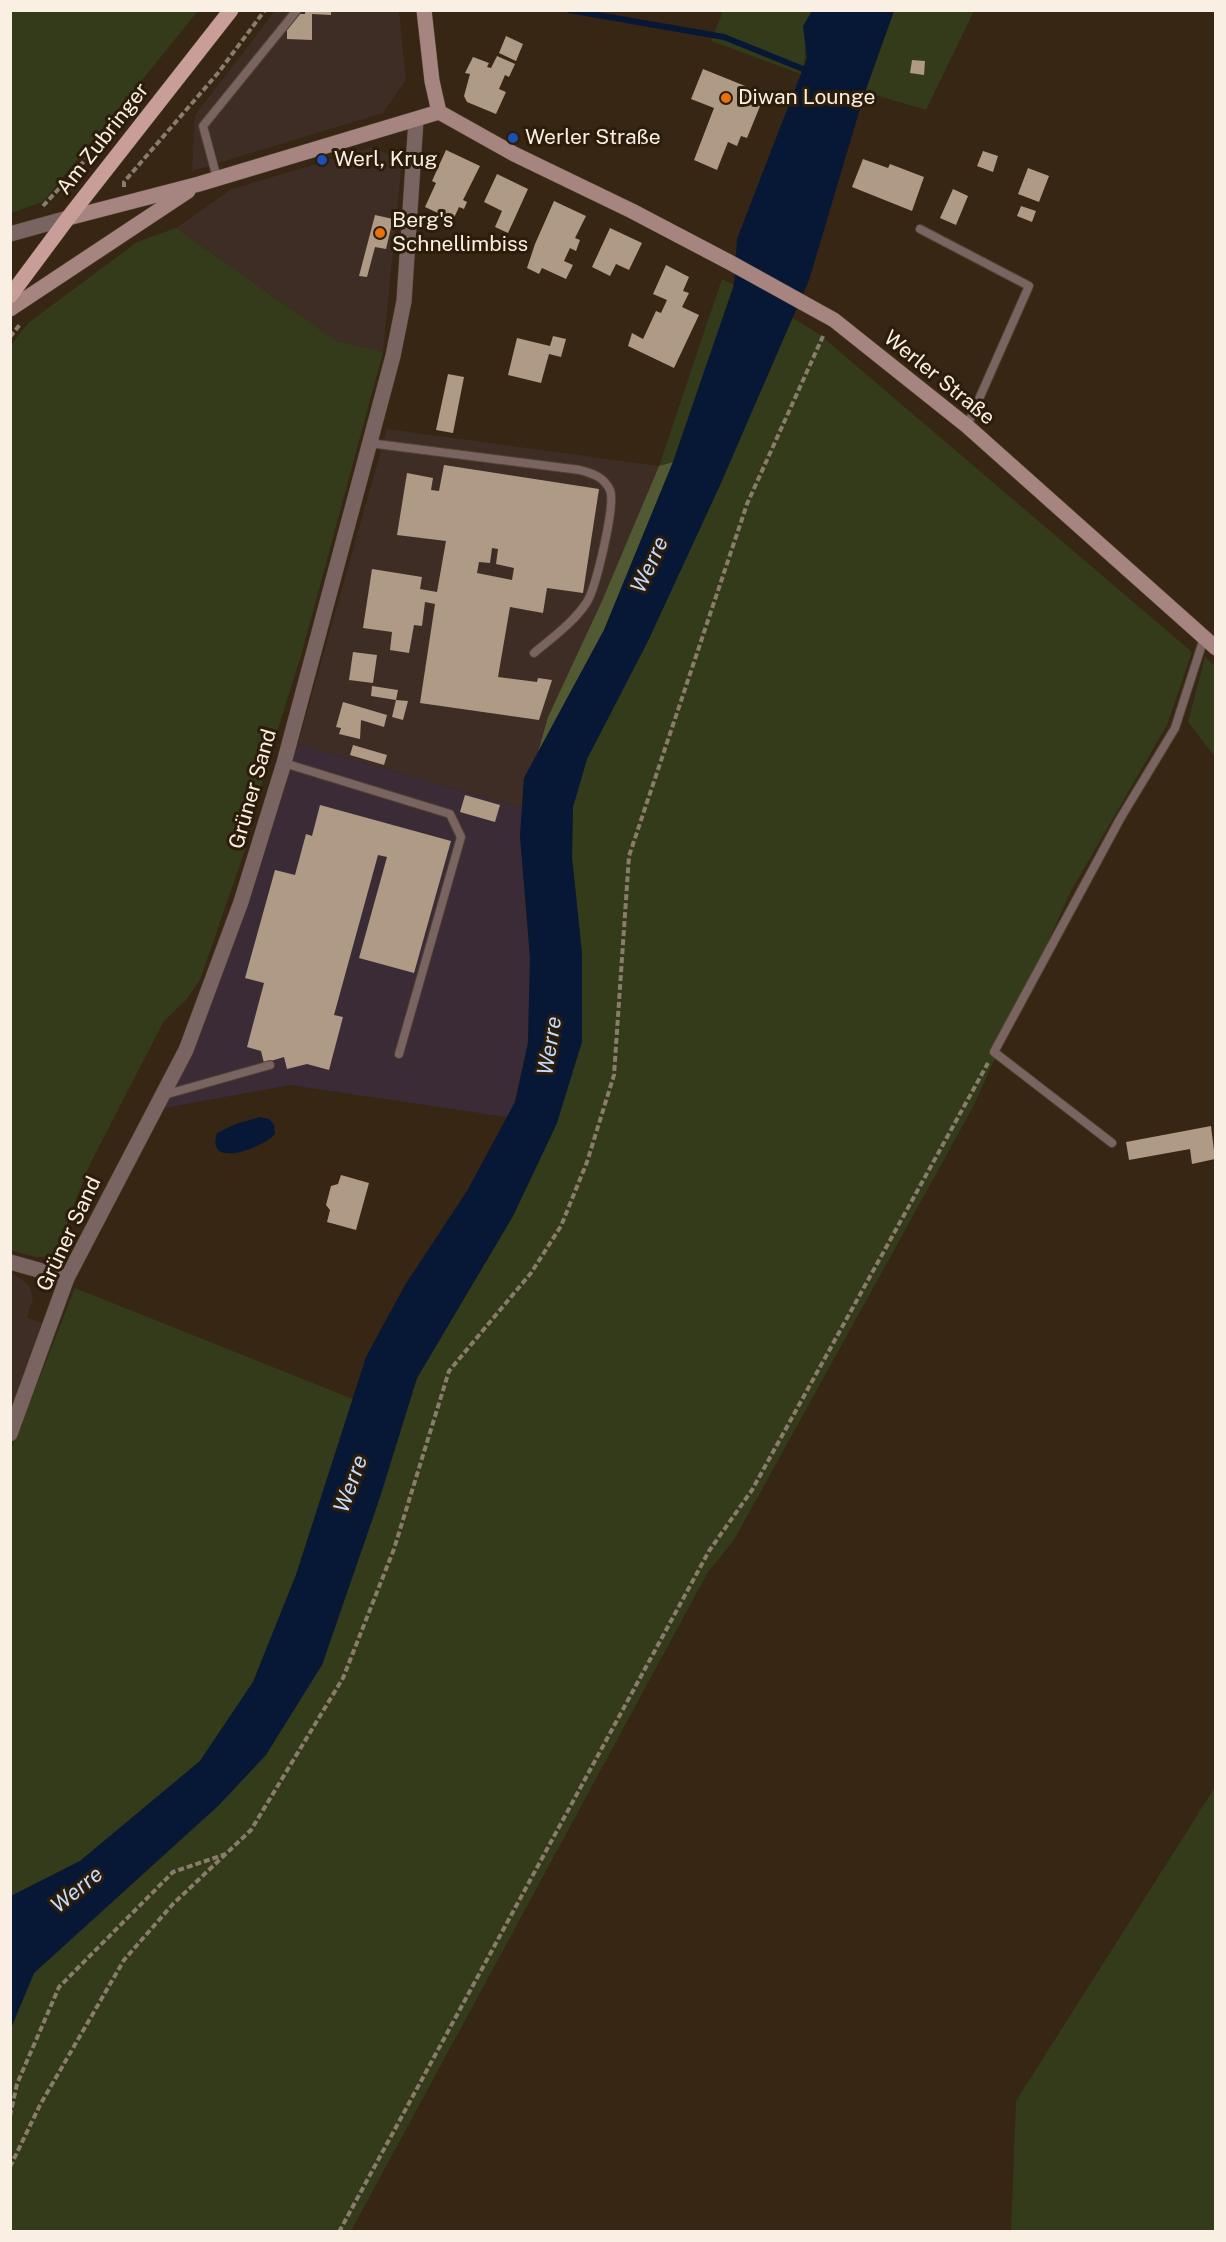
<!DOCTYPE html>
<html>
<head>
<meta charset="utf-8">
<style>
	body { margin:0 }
	#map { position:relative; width:1226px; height:2242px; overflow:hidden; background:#362613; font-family:"Public Sans",sans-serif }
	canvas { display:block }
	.frame { position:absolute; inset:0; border:12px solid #faefe3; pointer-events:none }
</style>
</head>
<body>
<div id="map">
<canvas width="1226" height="2242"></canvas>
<div class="frame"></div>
</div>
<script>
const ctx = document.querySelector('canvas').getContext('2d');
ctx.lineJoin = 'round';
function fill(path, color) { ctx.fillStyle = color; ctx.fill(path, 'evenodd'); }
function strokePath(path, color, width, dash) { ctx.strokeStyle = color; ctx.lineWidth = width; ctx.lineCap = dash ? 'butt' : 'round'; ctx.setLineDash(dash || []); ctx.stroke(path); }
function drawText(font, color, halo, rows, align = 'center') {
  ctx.font = font + ' "Public Sans",sans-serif'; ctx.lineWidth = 6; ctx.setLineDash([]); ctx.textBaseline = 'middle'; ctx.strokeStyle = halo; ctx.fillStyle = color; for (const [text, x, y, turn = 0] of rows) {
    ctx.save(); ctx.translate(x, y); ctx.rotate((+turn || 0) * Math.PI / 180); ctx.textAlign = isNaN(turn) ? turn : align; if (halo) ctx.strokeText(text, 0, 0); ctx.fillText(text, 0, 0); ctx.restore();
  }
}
fill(new Path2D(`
	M275,11h124l7,69 -23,33 -191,58 3,-56z
	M373,147l29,15 -19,190 -47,-11 -160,-113 56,-39z
	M387,429l272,37 -57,135 -54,116 -10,35 -14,26 -2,30 -224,-64z
	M11,1272l18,13 4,13 -6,19 15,6 -31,93z`), '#3e2d24');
fill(new Path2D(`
	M298,744l224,64 -2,28 10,122 -2,85 -13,59 -8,15 -217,-32 -131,24 33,-57 56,-146z`), '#3b2b37');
fill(new Path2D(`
	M10,11h188l-155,191 -32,11z
	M723,11h89c-14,24 -1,37 -11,63l-90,-33z
	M894,11h80l-48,99 -61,-18z
	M176,228l160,113 47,11 -82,304 -35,111 -22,86 -44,127 -14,20 -22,21 -75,145 -35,91h-19l-25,-7 1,-905 17,-22 109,-81z
	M722,279l12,6 -61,177 -14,4z
	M791,317l28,17 373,318 -25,73 -96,166 -98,216 -239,433 -26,32 -357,659 -340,1v-204l23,-55 185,-168 103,-140 58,-168 37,-119 96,-162 44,-93 25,-169 -10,-97 1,-50 14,-48 61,-118 73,-158z
	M1205,657l10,9v91l-27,-35z
	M75,1288l278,111 -57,176 -43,107 -53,79 -120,100 -69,35 -1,-444z
	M1215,1787v444h-204l5,-130z`), '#333b1a');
fill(new Path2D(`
	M673,462l-69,168 -66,122 10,-35 54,-116 57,-135z`), '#515a32');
fill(new Path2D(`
	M812,11h82l-29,81 -56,188 -88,203 -73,158 -61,118 -14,48 -1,50 10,97v88l-25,81 -44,93 -96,162 -37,119 -58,168 -56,90 -47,50 -185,168 -23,55v-132l69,-35 120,-100 53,-79 43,-107 70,-218 39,-72 62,-94 48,-89 13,-59 2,-86 -10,-121 4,-58 80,-148 69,-168 61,-177 3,-46 70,-181 -4,-32z
	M260,1117l9,2 5,6 1,9c-12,14 -70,36 -58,-1l19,-9z`), '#061835');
strokePath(new Path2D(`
	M569,10l155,27 84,34`), '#061835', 6);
fill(new Path2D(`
	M305,10h26v5l-19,-1v26l-25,-1v-25h18z
	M506,36l17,8 -7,17 -17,-8z
	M497,56l18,8 -6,13 -4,-2 -6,14 7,3 -10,22 -29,-12 -3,-6 6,-22 -5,-1 8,-16 16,6 -2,4 4,1z
	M912,60l13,1 -1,14 -14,-2z
	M703,69l62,25 -18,44 -6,-2 -4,10 -9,-4 -11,28 -23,-10 20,-52 -23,-9z
	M446,150l34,16 -17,34 4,2 -3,7 -5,-2 -6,13 -28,-13 11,-24 -4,-2z
	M983,151l15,5 -5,16 -16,-6z
	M863,159l25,9 2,-4 34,13 -12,34 -60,-24z
	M1028,168l21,8 -10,26 -21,-8z
	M497,174l31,15 -20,44 -13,-6 7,-16 -18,-9z
	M953,189l15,7 -12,29 -16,-7z
	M554,201l32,15 -11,22 5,2 -4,11 -6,-3 -6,13 9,4 -7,14 -24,-11 -3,6 -12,-6 8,-24z
	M1021,206l15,5 -4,11 -15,-6z
	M375,215l18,4 -7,30 -11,-2 -8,30 -8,-1z
	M610,228l32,15 -13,27 -13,-6 -6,12 -18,-9z
	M666,265l23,12 -6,14 6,2 -7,14 17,8 -25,53 -46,-22 4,-13 11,6 13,-28 5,2 6,-13 -14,-6z
	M553,336l13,3 -5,18 -12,-3 -8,29 -33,-8 9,-37 33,8z
	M448,374l16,3 -11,56 -17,-3z
	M444,465l155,24 -16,104 -36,-5 -4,25 -33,-6 -12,70 39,5 1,-4 14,2 -13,40 -119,-17 15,-99 -10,-2 -3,24 -8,-1 -5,28 -19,-3 2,-18 -29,-4 9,-59 50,8 -2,12 17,3 9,-51 -49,-6 10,-62 26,5 -2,12 8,1zM492,548l6,1 -2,15 18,4 -2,12 -35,-7 2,-11 11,1z
	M353,652l24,3 -4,28 -24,-3z
	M372,686l26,4 -2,10 -25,-4z
	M396,700l12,1 -5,19 -11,-3z
	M343,702l44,13 -3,12 -23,-7 -1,19 -21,-5 2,-6 -5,-1z
	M353,745l34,10 -3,10 -34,-10z
	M465,795l35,10 -5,17 -35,-10z
	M320,805l131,36 -37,132 -55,-15 28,-101 -9,-2 -44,160 9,2 -14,53 -22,-6 -20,5 -3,-12 -20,6 -3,-12 -14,-4 17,-64 -19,-5 30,-108 20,5 11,-41 6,2z
	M1211,1126l4,33 -23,5 -2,-15 -61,11 -3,-18z
	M341,1175l28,8 -13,47 -29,-8 3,-12 -4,-5 5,-19 7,-2z`), '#af9b85');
const service = new Path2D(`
	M217,178l-14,-52 94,-116
	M920,229l109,57 -62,140
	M369,443l211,27c13,4 23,6 30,20 6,14 -14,97 -23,112 -12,19 -35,36 -53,51
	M284,763l166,51 11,23 -62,217
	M164,1095l106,-30
	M1112,1143l-118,-91 126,-233 55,-91 29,-90`);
const minor = new Path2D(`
	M10,234l58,-16
	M10,1262l57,16
	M10,1434l57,-156 119,-228 55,-148 43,-139 109,-407 11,-55 12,-181`);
const secondary = new Path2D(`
	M424,10l8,71 7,31
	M68,218l131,-34 240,-72 75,42 118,57 99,52 103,57 133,106 249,222
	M10,309l178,-118`);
const primary = new Path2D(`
	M10,296l58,-78 163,-208`);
strokePath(service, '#514230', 10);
strokePath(minor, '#514230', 16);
strokePath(secondary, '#514230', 16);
strokePath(primary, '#514230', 16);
strokePath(new Path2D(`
	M124,187v-5l94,-109 47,-63
	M43,206l44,-48 7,3
	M10,337l11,-14
	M10,2116l7,-32 42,-97 114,-115 53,-18
	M10,2167l30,-62 84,-145 49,-56 78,-74 92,-152 51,-129 55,-178 82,-98 30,-47 26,-64 27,-87 15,-219 118,-352 77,-170
	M339,2232l370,-681 43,-61 236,-427`), '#8a7c6c', 4, [6, 3]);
strokePath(service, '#796461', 8);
strokePath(minor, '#796461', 15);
strokePath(secondary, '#a68581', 15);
strokePath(primary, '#c99e99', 15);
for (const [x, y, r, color] of [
	[726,98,6,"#e8710a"],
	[513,138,6,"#1a4fb4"],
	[322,160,6,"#1a4fb4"],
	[380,233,6,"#e8710a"]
]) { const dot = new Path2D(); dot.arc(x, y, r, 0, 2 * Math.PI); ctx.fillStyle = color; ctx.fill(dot); strokePath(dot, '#2c1c0a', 2); }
drawText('21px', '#faefe3', '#2c1c0a', [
	["Diwan Lounge",738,98],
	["Werler Straße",525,138],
	["Werl, Krug",334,160],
	["Berg's",392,221],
	["Schnellimbiss",392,245]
], 'left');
drawText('21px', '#faefe3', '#2c1c0a', [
	["Am Zubringer",103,139,-52],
	["Werler Straße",939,378,39],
	["Grüner Sand",253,789,-74],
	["Grüner Sand",69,1234,-65]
]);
drawText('italic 22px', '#c3dbfe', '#2c1c0a', [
	["Werre",650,565,-65],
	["Werre",550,1046,-81],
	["Werre",351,1484,-70],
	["Werre",77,1890,-39]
]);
</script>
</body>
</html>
